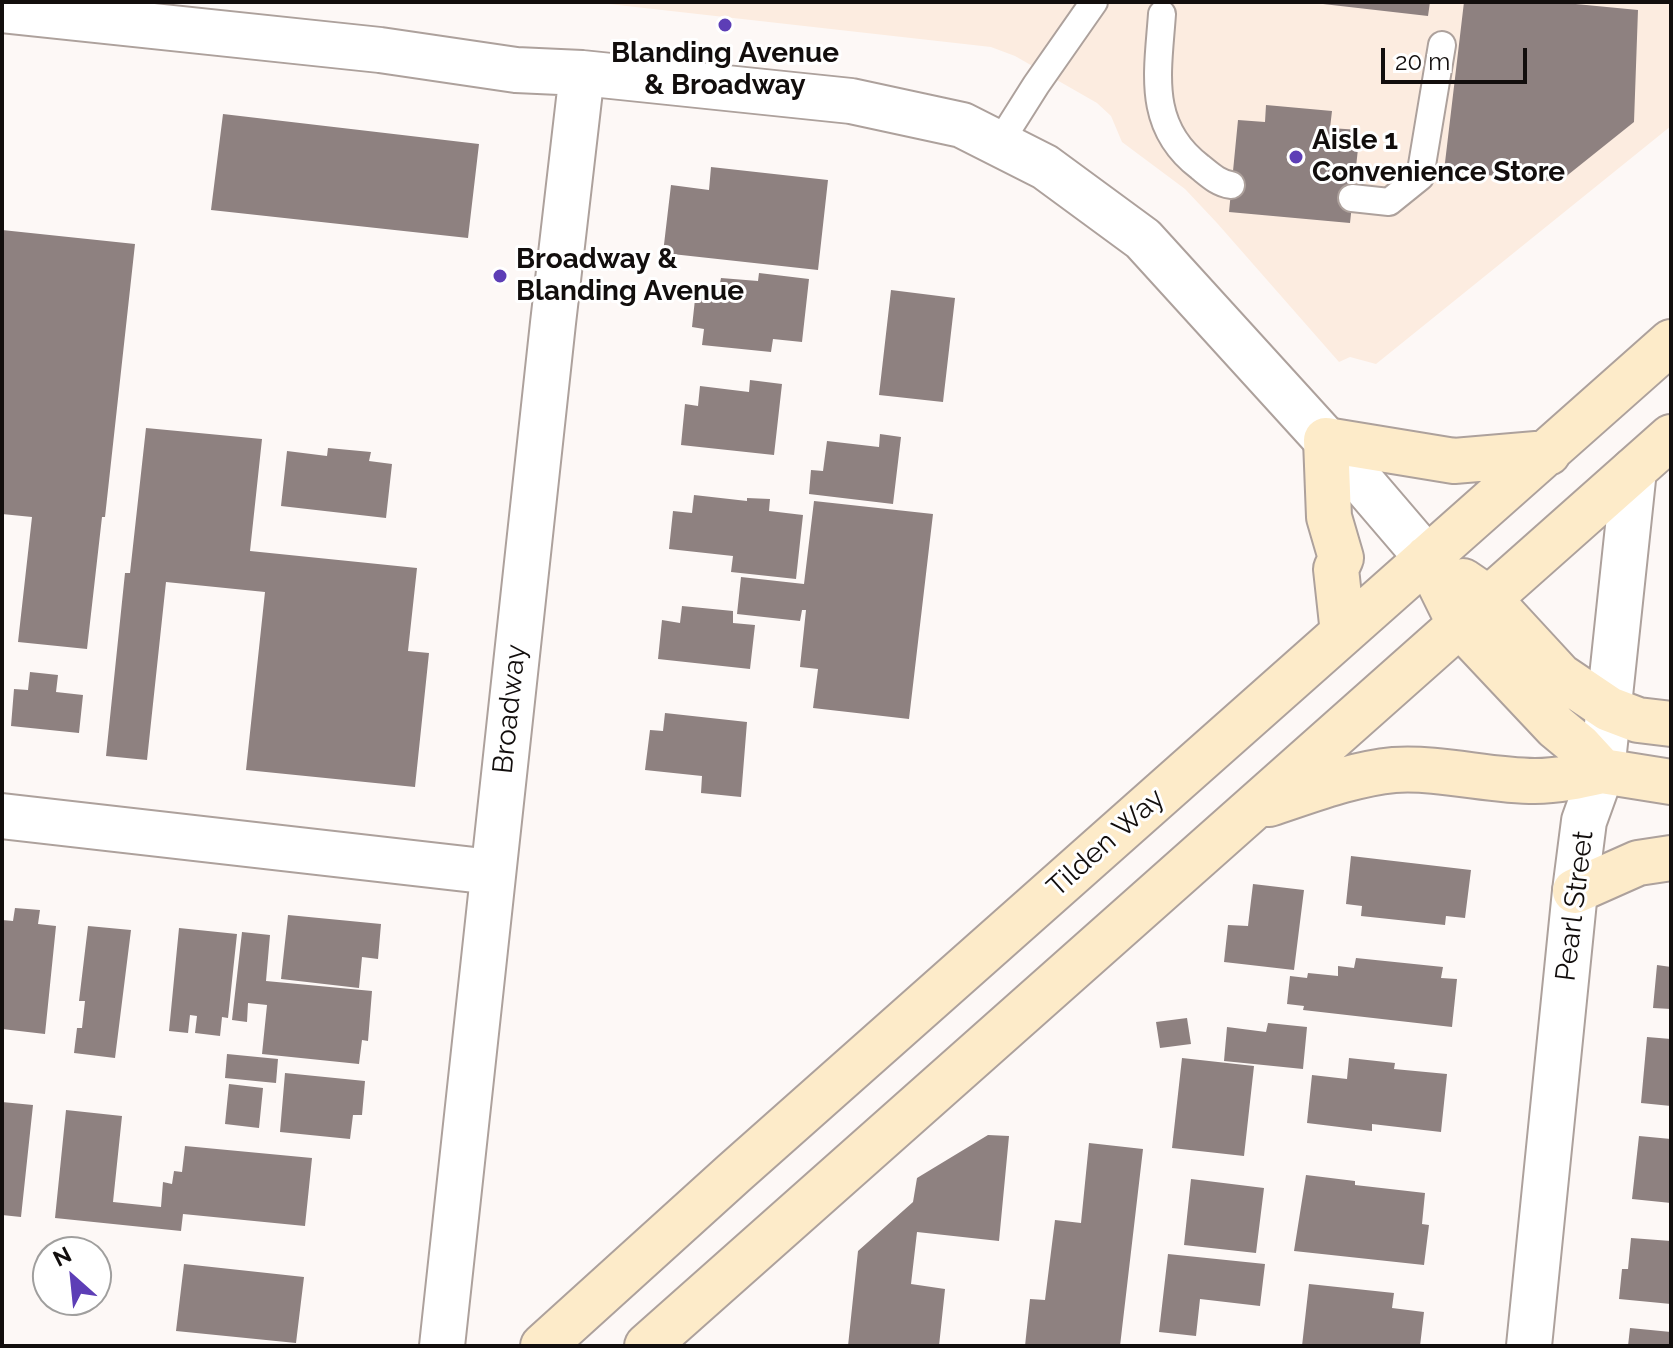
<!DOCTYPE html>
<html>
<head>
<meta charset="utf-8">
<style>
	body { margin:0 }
	#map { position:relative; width:1673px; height:1348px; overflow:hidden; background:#fdf8f6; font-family:Raleway,sans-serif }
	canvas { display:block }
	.frame { position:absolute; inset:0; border:4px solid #120e0d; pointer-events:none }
	.north { position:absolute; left:32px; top:1236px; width:80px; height:80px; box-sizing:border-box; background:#fff; border:2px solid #a09f9e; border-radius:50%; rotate:333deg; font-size:22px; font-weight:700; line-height:32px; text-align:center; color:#120e0d }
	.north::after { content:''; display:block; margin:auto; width:28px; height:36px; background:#5d3eb6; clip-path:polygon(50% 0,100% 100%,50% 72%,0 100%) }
	.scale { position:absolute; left:1381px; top:48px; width:146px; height:36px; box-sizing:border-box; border:4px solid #120e0d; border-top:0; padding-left:10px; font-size:24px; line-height:28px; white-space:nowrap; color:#120e0d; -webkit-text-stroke:6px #fff; paint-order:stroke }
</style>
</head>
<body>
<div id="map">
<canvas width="1673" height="1348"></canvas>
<div class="frame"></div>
<div class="north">N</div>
<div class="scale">20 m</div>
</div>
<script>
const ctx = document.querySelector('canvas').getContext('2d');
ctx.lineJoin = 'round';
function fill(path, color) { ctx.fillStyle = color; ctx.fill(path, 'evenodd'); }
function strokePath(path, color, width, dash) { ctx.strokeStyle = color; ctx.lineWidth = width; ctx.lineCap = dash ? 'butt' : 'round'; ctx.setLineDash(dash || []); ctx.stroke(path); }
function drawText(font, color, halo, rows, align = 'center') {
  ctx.font = font + ' Raleway,sans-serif'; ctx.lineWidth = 6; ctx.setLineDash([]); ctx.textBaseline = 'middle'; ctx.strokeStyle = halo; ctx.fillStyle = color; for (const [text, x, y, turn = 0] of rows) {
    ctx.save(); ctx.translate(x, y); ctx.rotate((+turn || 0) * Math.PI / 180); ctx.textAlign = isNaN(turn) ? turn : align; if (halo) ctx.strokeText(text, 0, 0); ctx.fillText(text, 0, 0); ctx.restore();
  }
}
fill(new Path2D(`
	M591,2h1080v124l-295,238 -26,-7 -11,5 -122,-139 -32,-34 -63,-47 -11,-26 -14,-13 -82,-47 -24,-9z`), '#fcece0');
fill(new Path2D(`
	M1323,2h107l-2,14 -105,-12z
	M1464,2h91l83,8 -4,112 -75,60 -115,-11z
	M1266,105l66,6 -2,17 30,2 -10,93 -121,-11 9,-92 27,2z
	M223,114l256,30 -11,94 -257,-28z
	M711,167l117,13 -10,90 -155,-17 8,-68 38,5z
	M2,230l133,14 -30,273h-3l-15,132 -69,-7 14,-125 -30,-3z
	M759,273l50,6 -7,63 -29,-3 -2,13 -69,-7 2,-16 -12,-2 4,-37 22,3 3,-15 37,3z
	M891,290l64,8 -12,104 -64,-7z
	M750,380l32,4 -8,71 -93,-10 4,-41 13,2 2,-20 49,6z
	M146,428l116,11 -12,112 167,17 -9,83 21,2 -14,134 -169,-17 19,-178 -99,-10 -19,178 -41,-4 19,-183h5z
	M880,434l21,3 -8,67 -84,-10 2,-24 12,1 4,-30 52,6z
	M328,448l43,4 -2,9 23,3 -6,54 -105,-12 6,-55 40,5z
	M694,495l53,6v-3l23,1 -1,12 34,4 -7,64 -65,-7 2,-16 -64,-7 4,-38 19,2z
	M814,501l119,13 -24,205 -96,-11 5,-39 -18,-2 6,-57h-4l-2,11 -63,-7 4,-37 63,7z
	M682,606l51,5v12l22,2 -5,44 -92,-10 4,-39 18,3z
	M30,672l28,3 -2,17 27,3 -4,38 -68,-7 3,-37 14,1z
	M665,713l82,9 -6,75 -40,-4 1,-17 -57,-6 5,-40 13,1z
	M1351,856l120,14 -6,48 -19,-2 -1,9 -84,-9 1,-10 -16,-2z
	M1253,884l51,6 -10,80 -70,-8 4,-37 20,1z
	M15,908l25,2 -2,14 18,2 -11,108 -43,-5v-109l11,1z
	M288,915l93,9 -3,35 -16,-2 -3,31 -78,-9z
	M88,926l43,4 -16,128 -41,-5 3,-25h5l3,-27h-6z
	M179,928l58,6 -9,84 -6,-1 -2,19 -25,-3 2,-17 -7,-1 -2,18 -19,-2z
	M242,932l28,3 -4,46 106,10 -4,50 -6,-1 -3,24 -97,-10 5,-49 -19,-2 -1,19 -15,-2z
	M1356,958l87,9 -2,11 16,1 -5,48 -149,-17 1,-4 -17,-2 3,-28 17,2 1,-5 30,3v-10l16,2z
	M1657,965l14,2v42l-18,-1z
	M1187,1018l4,26 -31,4 -4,-26z
	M1268,1023l39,4 -4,42 -79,-8 3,-34 39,5z
	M1647,1037l24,2v67l-30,-3z
	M227,1054l51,5 -2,24 -51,-5z
	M1182,1058l72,8 -10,90 -72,-8z
	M1349,1058l46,5 -1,6 53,5 -6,58 -69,-8v7l-65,-8 5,-48 35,4z
	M285,1073l80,8 -3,34h-9l-3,24 -70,-7z
	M229,1084l34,4 -4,40 -34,-4z
	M2,1102l31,3 -12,112 -19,-2z
	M66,1110l56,6 -9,86 48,5 2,-25 9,2 2,-13 8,1 3,-26 127,12 -7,68 -122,-12 -2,17 -126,-13z
	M988,1135l21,1 -10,105 -82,-9 -6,52 34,5 -6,57h-91l10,-95 55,-49 4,-24z
	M1639,1136l32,3v64l-39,-4z
	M1089,1143l54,6 -23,197h-95l5,-47 15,1 10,-80 26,3z
	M1306,1175l49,6v4l70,8 -3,31 7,1 -5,40 -130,-14z
	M1191,1179l73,9 -8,65 -72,-8z
	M1631,1238l40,3v63l-52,-5 3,-30h6z
	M1168,1254l97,10 -5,42 -60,-7 -4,37 -37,-4z
	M184,1264l120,13 -8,66 -120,-12z
	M1309,1284l85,9 -2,15 32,4 -4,34h-118z
	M1630,1328l41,4v14h-43z`), '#8e8180');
const service = new Path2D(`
	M1162,14c-4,58 -16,112 38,153 10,8 18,16 31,18
	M1000,142l36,-57 58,-83
	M1352,198l37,4 31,-25 22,-132`);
const minor = new Path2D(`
	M1529,1346l46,-455 9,-70 18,-50 32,-301`);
const tertiary = new Path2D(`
	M2,10l378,40 136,20 66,3 269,28 111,24 83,42 98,72 183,201 101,118
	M2,816l490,56
	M442,1346l111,-1023 29,-250`);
const secondary = new Path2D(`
	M1427,558l33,67 96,102 23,19 23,25 69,11
	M1463,581l25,17 72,78 49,33 29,11 33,4
	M1343,633l-7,-64 5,-11 -12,-41 -3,-77 128,21 94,-8
	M1269,804c40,-13 83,-30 125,-34 47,-3 95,11 141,11 23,0 45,-5 67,-10
	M1575,891l63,-28 33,-5
	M543,1346l191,-173 937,-831
	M647,1346l1024,-909`);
strokePath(service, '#ada19c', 30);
strokePath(minor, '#ada19c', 48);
strokePath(tertiary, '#ada19c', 48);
strokePath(secondary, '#ada19c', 48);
strokePath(service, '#fff', 26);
strokePath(minor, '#fff', 44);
strokePath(tertiary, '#fff', 44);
strokePath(secondary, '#fdebc9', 44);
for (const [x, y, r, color] of [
	[725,25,8,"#5d3eb6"],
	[1296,157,8,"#5d3eb6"],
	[500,276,8,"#5d3eb6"]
]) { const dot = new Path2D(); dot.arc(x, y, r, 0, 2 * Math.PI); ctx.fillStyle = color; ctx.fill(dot); strokePath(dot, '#fff', 3); }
drawText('bold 28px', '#120e0d', '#fff', [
	["Blanding Avenue",725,54,"center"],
	["& Broadway",725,86,"center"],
	["Aisle 1",1312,141],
	["Convenience Store",1312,173],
	["Broadway &",516,260],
	["Blanding Avenue",516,292]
], 'left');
drawText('28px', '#120e0d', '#fff', [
	["Broadway",510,709,-84],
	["Tilden Way",1106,843,-42],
	["Pearl Street",1575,906,-83]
]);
</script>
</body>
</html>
